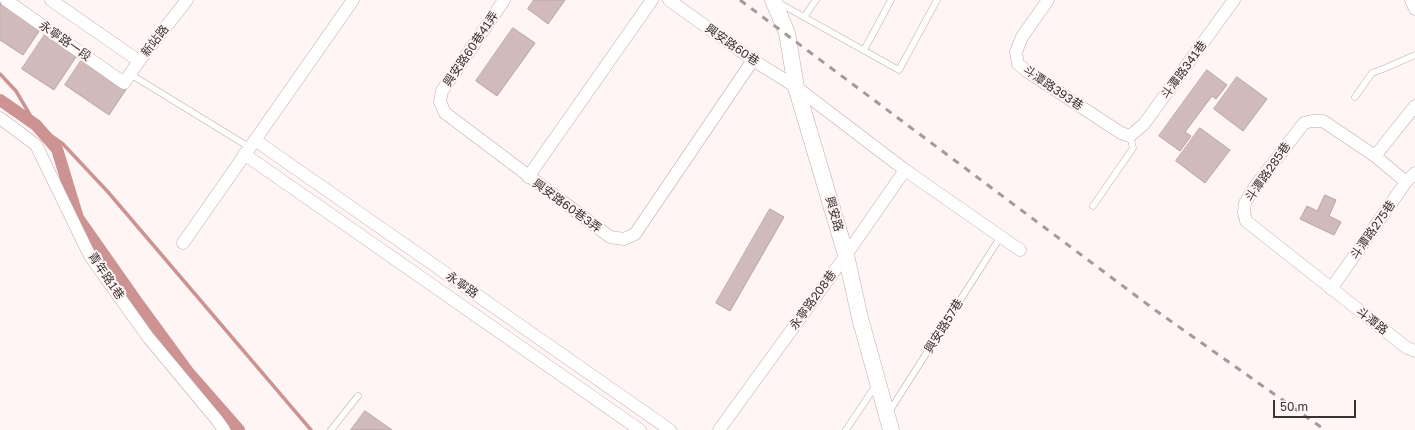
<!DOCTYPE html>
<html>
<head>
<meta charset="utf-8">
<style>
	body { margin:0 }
	#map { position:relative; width:1415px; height:430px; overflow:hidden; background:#fef5f4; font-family:"Golos Text",sans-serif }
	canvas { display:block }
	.scale { position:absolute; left:1273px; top:400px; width:83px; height:18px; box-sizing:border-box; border:2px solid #3c3433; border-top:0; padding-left:5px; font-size:12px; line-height:14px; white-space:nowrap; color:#3c3433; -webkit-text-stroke:3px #fef5f4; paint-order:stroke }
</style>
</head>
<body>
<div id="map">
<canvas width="1415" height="430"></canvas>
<div class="scale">50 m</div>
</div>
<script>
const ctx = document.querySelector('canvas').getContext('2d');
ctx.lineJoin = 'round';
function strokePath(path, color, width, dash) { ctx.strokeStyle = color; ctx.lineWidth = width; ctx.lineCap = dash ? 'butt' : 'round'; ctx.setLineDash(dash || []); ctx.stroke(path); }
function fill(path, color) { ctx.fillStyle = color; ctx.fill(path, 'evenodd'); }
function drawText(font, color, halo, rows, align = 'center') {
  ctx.font = font + ' "Golos Text","Noto Sans TC",sans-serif'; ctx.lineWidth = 4; ctx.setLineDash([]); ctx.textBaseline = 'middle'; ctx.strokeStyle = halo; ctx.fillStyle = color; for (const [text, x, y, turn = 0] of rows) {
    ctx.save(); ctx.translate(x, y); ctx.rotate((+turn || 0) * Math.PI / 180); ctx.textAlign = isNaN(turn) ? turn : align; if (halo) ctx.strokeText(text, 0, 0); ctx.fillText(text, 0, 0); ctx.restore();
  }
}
strokePath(new Path2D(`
	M0,74l16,17 20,34 27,19 45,48 203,238`), '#cc9392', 3.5);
strokePath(new Path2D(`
	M0,100l36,25 21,24 21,69 59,84 52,71 50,57`), '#cc9392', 12);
const building = new Path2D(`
	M534,0h31l-17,24 -20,-15z
	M0,3l40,27 -17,25 -23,-15z
	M513,28l22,15 -38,53 -21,-15z
	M46,33l32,21 -24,36 -32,-21z
	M83,58l44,30 -18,27 -44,-30z
	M1207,70l20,15 -11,14 -4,-3 -27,36 6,4 -11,15 -21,-15z
	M1237,77l30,22 -24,32 -29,-22z
	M1200,128l30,22 -25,33 -29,-22z
	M1325,195l11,5 -7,16 12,6 -7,13 -34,-16 7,-13 10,5z
	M770,209l14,8 -54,94 -14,-8z
	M365,411l27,19h-41z`);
fill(building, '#d1bbba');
strokePath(building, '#b8a3a2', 1);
const service = new Path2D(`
	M777,2l122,68 38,-70
	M804,17l12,-17
	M864,50l27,-50
	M130,74l119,73
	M1355,97l17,-24 11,-4 32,-14
	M1093,206l40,-58 -3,-12
	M889,412l112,-176
	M331,430l27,-34
	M846,430l30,-45`);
const minor = new Path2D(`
	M6,0l118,83 15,-22 48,-61
	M51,0l88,61
	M504,0l-62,91 -2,11 5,11 165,124 14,2 11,-5 118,-174
	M669,0l84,60 43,27 109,83 115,80
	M1048,0l-26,37 -6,15 2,12 10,8 93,61 9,3 14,-12 90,-124
	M1411,0l4,9
	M0,118l36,27 54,111 58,81 69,83 7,10
	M255,140l415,290
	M244,154l396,276
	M1375,156l40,-50
	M528,177l124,-177
	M1406,182l-31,-26 -52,-35h-11l-8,2 -50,65 -9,15 -1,9 2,9 161,127 8,3
	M183,243l170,-243
	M1331,289l75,-107 9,-9
	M719,430l127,-175 59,-85`);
const tertiary = new Path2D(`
	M773,0l14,33 9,54 50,168 14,63 31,112`);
strokePath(service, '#c1abaa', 7);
strokePath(minor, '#c1abaa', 13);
strokePath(tertiary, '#c1abaa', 17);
strokePath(service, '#fff', 6);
strokePath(minor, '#fff', 12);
strokePath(tertiary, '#fff', 16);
strokePath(new Path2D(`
	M740,0l415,310 170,120`), '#a39a99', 3, [7, 7]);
drawText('12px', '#3c3433', '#fef5f4', [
	["永寧路一段",65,41,35],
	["新站路",155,41,-52],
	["興安路60巷",732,45,35],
	["興安路60巷41弄",471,49,-56],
	["斗潭路341巷",1184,70,-54],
	["斗潭路393巷",1053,88,34],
	["斗潭路285巷",1268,172,-55],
	["興安路60巷3弄",567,206,36],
	["興安路",834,214,74],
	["斗潭路275巷",1373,230,-55],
	["青年路1巷",106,276,56],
	["永寧路",462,285,35],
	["永寧路208巷",813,300,-54],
	["斗潭路",1372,321,38],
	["興安路57巷",944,326,-58]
]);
</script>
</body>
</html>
